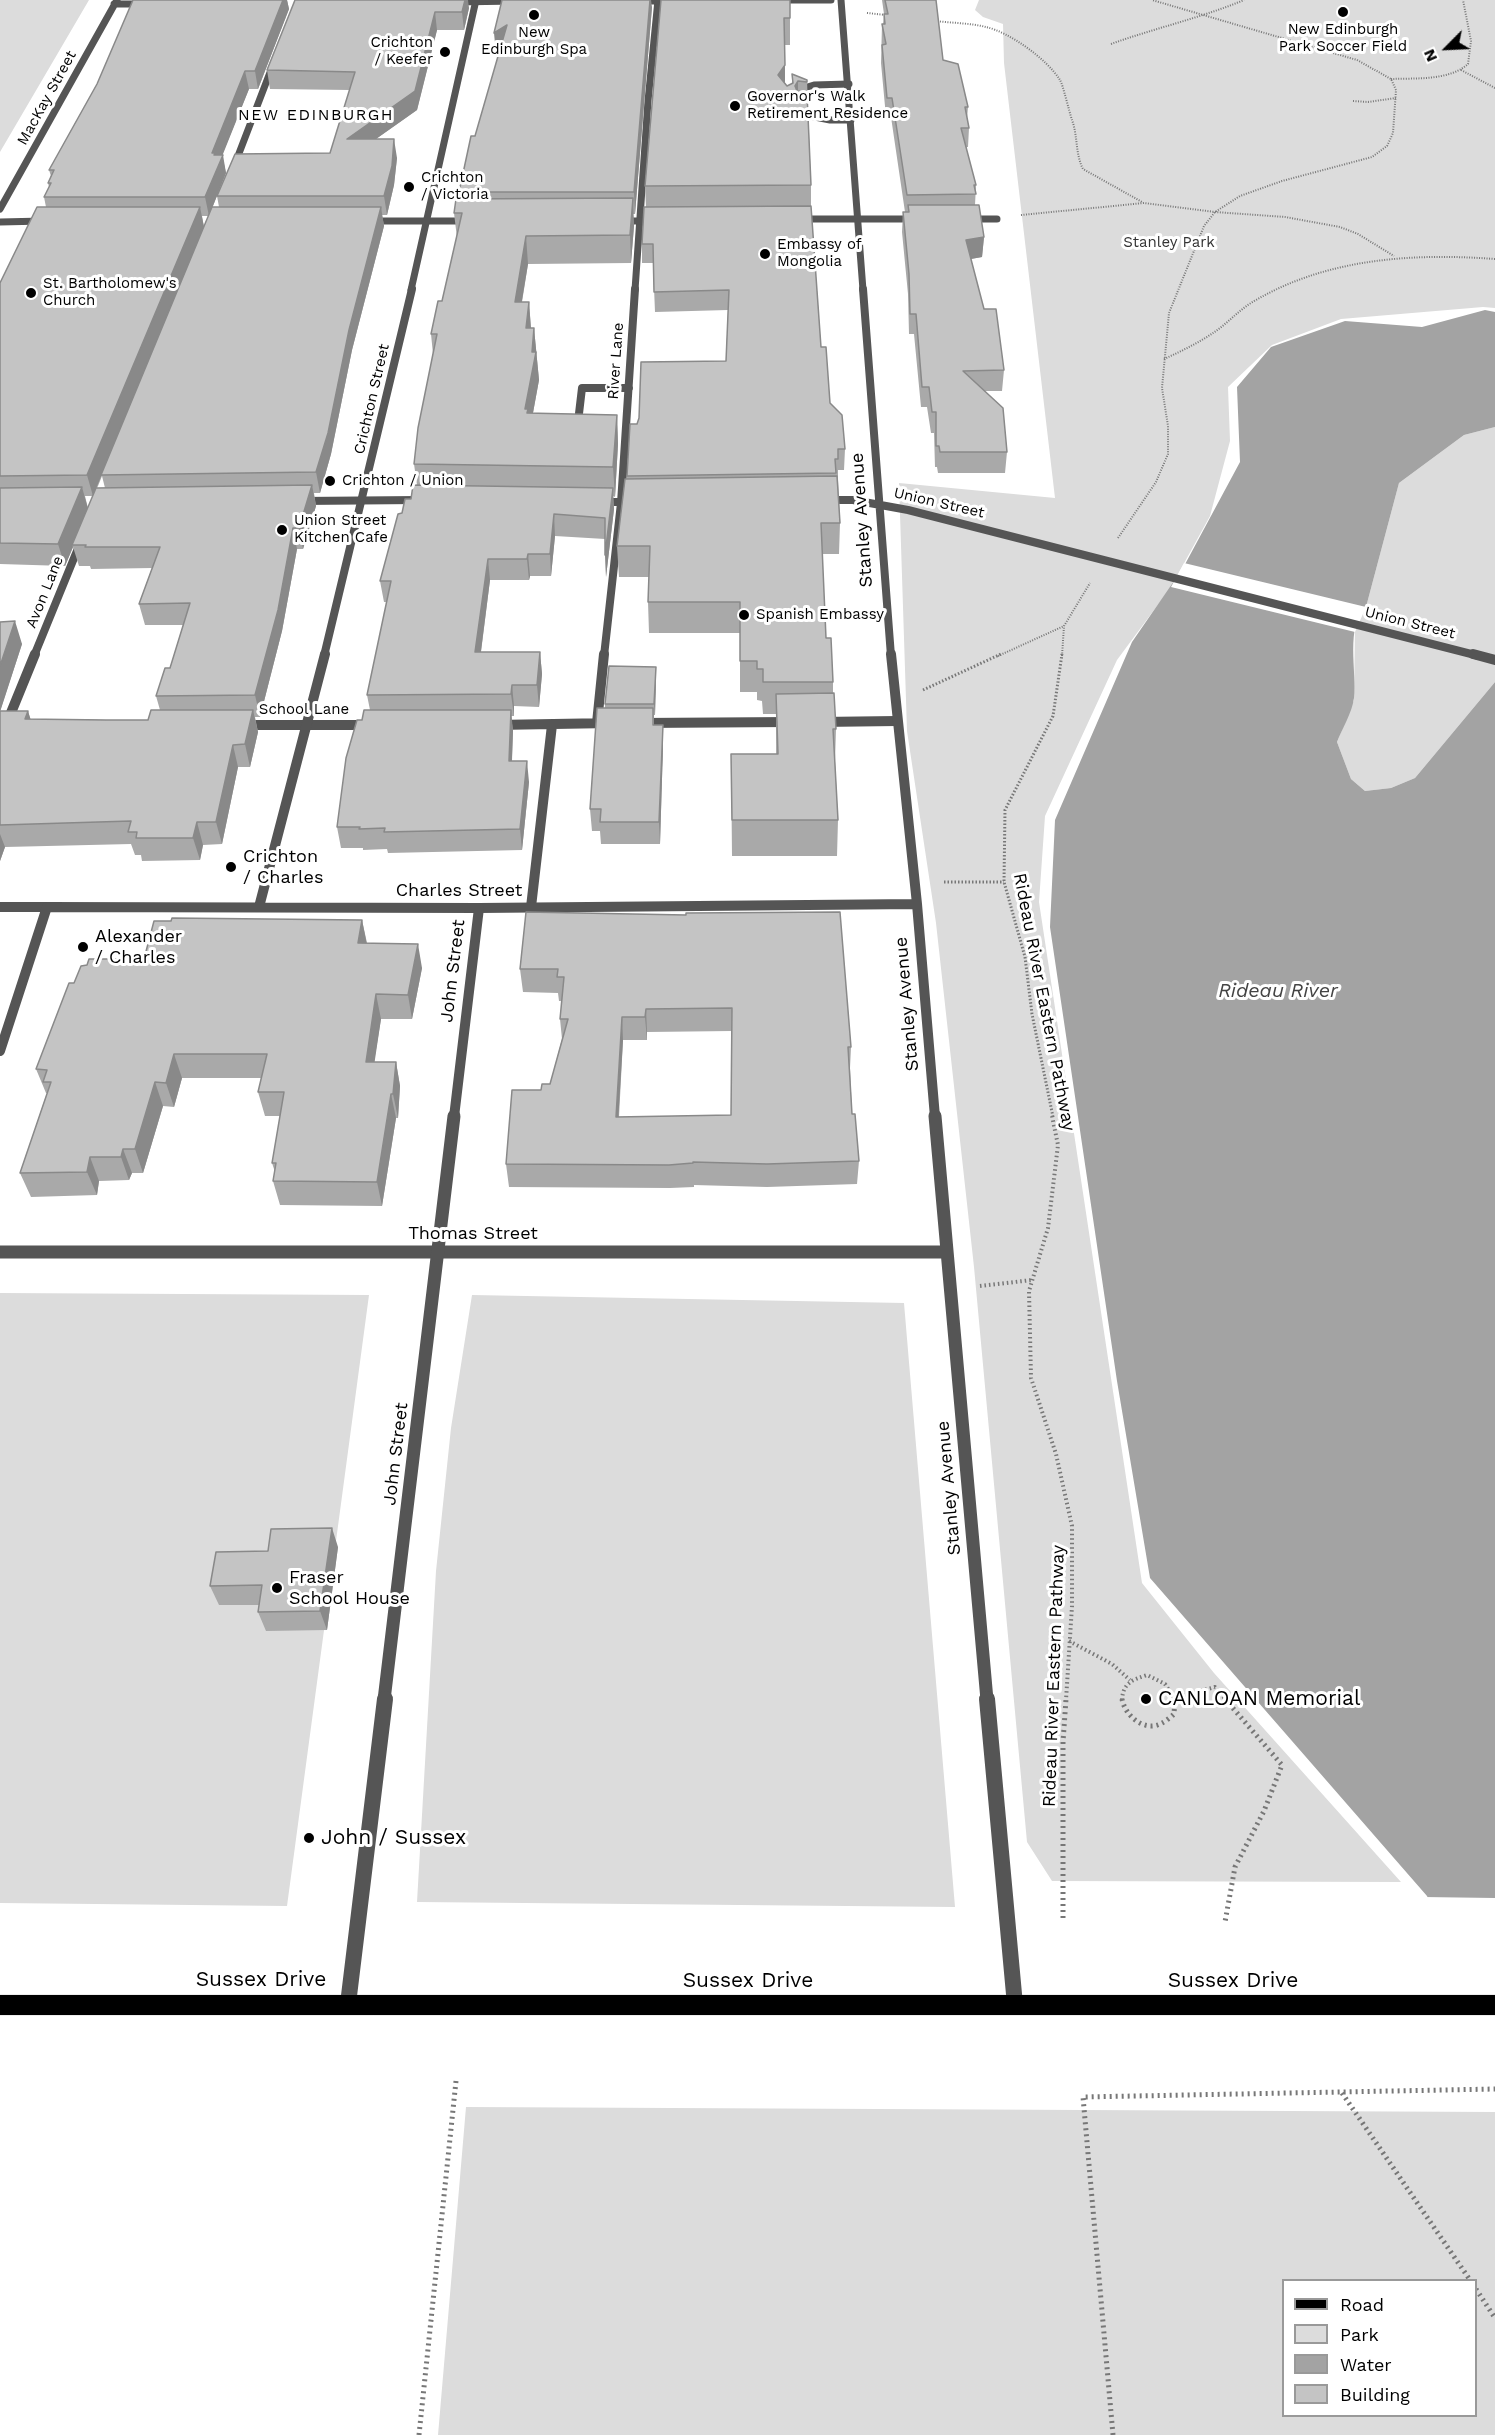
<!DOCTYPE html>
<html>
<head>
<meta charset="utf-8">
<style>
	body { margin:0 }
	#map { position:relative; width:1495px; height:2435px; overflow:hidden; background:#fff; font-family:"Work Sans",sans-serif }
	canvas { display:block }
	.legend { position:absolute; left:1282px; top:2279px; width:195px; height:138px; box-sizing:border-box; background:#fff; border:2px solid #999; margin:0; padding:8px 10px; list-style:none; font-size:18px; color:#000 }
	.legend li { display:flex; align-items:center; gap:12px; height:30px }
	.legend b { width:30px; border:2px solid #999 }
	.north { position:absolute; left:1417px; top:18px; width:60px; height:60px; -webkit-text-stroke:4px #fff; paint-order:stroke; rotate:246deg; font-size:16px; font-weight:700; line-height:24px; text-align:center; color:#000 }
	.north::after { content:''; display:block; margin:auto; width:21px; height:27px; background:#000; clip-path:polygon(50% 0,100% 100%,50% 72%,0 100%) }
</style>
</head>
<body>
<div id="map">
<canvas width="1495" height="2435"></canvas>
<ul class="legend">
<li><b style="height:8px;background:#000"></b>Road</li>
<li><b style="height:16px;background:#dcdcdc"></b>Park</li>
<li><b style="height:16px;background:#a3a3a3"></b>Water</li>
<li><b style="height:16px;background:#c4c4c4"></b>Building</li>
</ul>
<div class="north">N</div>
</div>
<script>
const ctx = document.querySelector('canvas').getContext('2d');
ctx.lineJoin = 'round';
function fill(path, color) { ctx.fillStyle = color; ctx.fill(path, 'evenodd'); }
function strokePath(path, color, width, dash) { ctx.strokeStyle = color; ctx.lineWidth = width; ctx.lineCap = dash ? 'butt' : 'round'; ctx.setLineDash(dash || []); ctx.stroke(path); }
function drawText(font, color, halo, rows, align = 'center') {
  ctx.font = font + ' "Work Sans",sans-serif'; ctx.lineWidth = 6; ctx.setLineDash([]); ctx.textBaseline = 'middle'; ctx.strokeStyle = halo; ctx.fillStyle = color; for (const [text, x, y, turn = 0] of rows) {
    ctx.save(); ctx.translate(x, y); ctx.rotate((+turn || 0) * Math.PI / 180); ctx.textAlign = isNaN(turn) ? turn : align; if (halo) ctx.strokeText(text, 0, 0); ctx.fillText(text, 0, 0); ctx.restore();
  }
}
fill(new Path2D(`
	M0,0h89l-89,152z
	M979,0h516v308l-12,-1 -142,12 -69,26 -44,42 2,54 -20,75 -39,71 -54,73 -72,156 -6,86 103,681 72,90 187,209 -349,-1 -25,-39 -53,-575 -38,-344 -29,-192 -8,-248 156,15 -51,-435 -1,-39 -20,-7 -8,-7z
	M1495,427v255l-80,96 -24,10 -26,3 -14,-12 -14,-37 17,-42 1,-75 11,-18 33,-124 65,-48z
	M0,1293l369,2 -82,611 -287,-3z
	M472,1295l432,8 51,604 -538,-5 19,-331 15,-143z
	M466,2107l1029,5v323h-1057zM1284,2280h192v136h-192z`), '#dcdcdc');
fill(new Path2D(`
	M1485,310l10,2v115l-31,8 -65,48 -33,124c-21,18 -9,65 -12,91 -2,15 -12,31 -17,44l14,37 14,12 26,-3 24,-10 80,-96v1368l-68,-154 -277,-318 -33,-197 -67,-454 5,-107 77,-178 51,-74 57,-106 -3,-75 34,-40 74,-26 77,6z`), '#a3a3a3');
fill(new Path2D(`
	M1184,563l182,44 -11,25 -184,-45z
	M1423,1897l72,1v155l-3,-1z`), '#fff');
const primary = new Path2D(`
	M0,1995h1495v20h-1495z`);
strokePath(primary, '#dbdbdb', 1);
strokePath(new Path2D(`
	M867,13l19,2
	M935,21c17,2 35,2 51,6 23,5 61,32 74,53 3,5 9,31 12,40 6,16 3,33 11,49l59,33
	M1111,44c44,-16 90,-26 133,-44
	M1461,70l34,18
	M1391,79c24,-1 58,2 77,-15l3,-23 -8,-41
	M1353,101l15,1 28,-4
	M1021,215l123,-12 71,9 70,5 55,10 18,7 36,22
	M1164,359c18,-8 36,-17 52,-28 14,-10 25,-23 40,-31 73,-42 157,-47 239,-41
	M1118,538l38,-56 12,-28v-28l-6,-38 7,-75 35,-87 11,-14 25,-16 42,-15 90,-24 15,-11 6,-13 3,-43 -5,-11 -34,-19 -205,-60
	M998,656l66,-30
	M1062,656l2,-30 26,-43`), '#777', 2, [1, 1.5]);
strokePath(new Path2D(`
	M923,690l78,-36
	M944,882h60
	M1053,1117l-21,-103 -7,-57 -21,-75 1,-72 48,-94 9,-62`), '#777', 3, [1.5, 2]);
strokePath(new Path2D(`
	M1052,1116l6,29 -10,83 -19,63 2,87 25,76 16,72v80l-6,94
	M980,1286l52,-6
	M1069,1641l43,23 18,16
	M1175,1698l40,-11 11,13
	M1122,1700c1,-17 10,-20 25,-25l18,9 10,16`), '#777', 4, [1.5, 3]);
strokePath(new Path2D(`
	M1122,1699c3,17 23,34 40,24 4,-2 9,-6 12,-9l1,-15
	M1225,1699l57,66 -18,46 -29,56 -10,55
	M1063,1918v-176l3,-43
	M1342,2093l128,187
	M1476,2289l19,29
	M419,2435l37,-354
	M1113,2435l-30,-338 412,-8`), '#777', 5, [2, 4]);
strokePath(new Path2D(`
	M794,91l20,-6 35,-1
	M800,114l30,6h21
	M233,169l41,-107
	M635,290l13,-189 10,-101`), '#555', 7);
strokePath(new Path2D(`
	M578,422l4,-34h47
	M34,656l47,-115
	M604,656l17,-153 14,-214`), '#555', 8);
strokePath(new Path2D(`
	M820,722l77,-1
	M597,723l7,-69
	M640,723l151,-1
	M6,725l29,-71
	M241,725h130
	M496,725l115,-2
	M531,907l21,-182`), '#555', 10);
strokePath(new Path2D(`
	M775,0h56
	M841,0l22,290
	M637,1h40
	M454,2l64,-1
	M114,4h32
	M0,209l117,-209
	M797,219h120
	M965,219h32
	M368,221h102
	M617,221h42
	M0,222l44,-1`), '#555', 7);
strokePath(new Path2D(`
	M863,289l28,367
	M823,500h30l55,10 571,146
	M301,501l118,-1
	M598,502h40`), '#555', 8);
strokePath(new Path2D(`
	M891,654l26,250 18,213
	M1473,654l22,6
	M0,907h47
	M479,908l438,-4`), '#555', 10);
strokePath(new Path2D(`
	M935,1116l52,584
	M0,1252h946`), '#555', 13);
strokePath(new Path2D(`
	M987,1699l28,306`), '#555', 16);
strokePath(new Path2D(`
	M411,290l65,-290`), '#555', 7);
strokePath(new Path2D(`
	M324,656l88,-367`), '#555', 8);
strokePath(new Path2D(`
	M259,907l66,-253
	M0,1051l47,-144 432,1 -25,209`), '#555', 10);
strokePath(new Path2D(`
	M384,1700l70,-584`), '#555', 13);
strokePath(new Path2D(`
	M348,2004l37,-305`), '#555', 16);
fill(primary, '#000');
fill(new Path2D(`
	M133,0h154l2,9 -31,80h-9l-27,66 4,18 -17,43h-7l2,11 15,-20 -2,-11 113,-43 20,-63 -80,-1 -3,-19 28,-70 174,8 -5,22h-27l-20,80 -41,29 21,19 -3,27 -7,30h-5l2,11 -32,124 -21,104 -11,39h-6l2,13 -13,43h-6l-15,82 -22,86h-5l3,15 -8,35h-12l-16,77 -19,1 -3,15 -58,1 -1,-6h-6l-4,-11 -126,3 -5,14v-239l22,22 -22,67h28l2,8 76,1h42l12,-10 -4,-14 14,-28 13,-43h-38l-6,-21 13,-36 -61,1 -1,-3h-11l-6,-19 -8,19 -65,-2v-281l46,-76 -2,-10 5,-10 -1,-4 3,-7 -2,-6 48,-86zM102,476l3,12h-8l1,-2zM85,496h8l-5,12z
	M502,0l150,7 -17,207h-2l1,12 -3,37 -103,1 -6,38h7l2,26h3l5,52 -6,33 84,2 1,29 -3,53 -2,-1 1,13 -8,68 -1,-38 -50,-3 -4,40h-21l-1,4h-39l-9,72h59l2,22 -3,33 -25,-1v10h-3l2,15 -1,30 17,21 -7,68 -134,3 -1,-4 -24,1v-2h-22l-4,-21 25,-107 8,-10 -3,-15 20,-93h-3l-4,-21 22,-68 9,-14 6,-14 -3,-21 19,-110 -2,-20 11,-33 15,-63 -3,-25 5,-14v-7l40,-139 -3,1z
	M661,0l129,18v27h-5v38l2,3 5,-2v-10l15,6 4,105v21l10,141 9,56 15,46 -1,21h-6v9l2,44 -1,31h-17l4,84 7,44v11l3,36 -1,32 3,59 -1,36h-105l-1,-102h45v-40h-13l-1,-13 -5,-1v-8h-17v-59h-91l-1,-31 1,-25h-30l-2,-31 10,-70 10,-52 89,-63 2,-51 -73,2 -2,-49h-11v-19l4,-37 -1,-21z
	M882,0h54l7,60 25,47 -1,12 2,9 -1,19h-2l10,38 -1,20 9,32 -2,20 -11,2 13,50 20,61 -2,21h-17l22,61 -2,21h-67l-1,-6h-2l-1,-34h-3l-4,-26h-6l-7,-73h-5l-1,-40 -6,-62 1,-20h2l-14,-95h-5l-5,-54 1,-39h1l1,-10z
	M656,667v11l-1,37h-1v10l9,21 -3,98h-59l-1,-13h-8l-2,-22 15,-101v-4z
	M526,912l325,135 -1,21 2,46 7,47 -2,23 -90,3 -73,-2v2l-24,1 -161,-1 -3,-23 35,-74 9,-6 12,-45 -2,-20 2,-18h-3l-1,-8 -35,-1 -3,-23zM732,1031l-1,84 -112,2 4,-77h24v-8z
	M362,920l5,23 55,25 -10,51h-31l-7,43h22l4,24 -2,32h-2l-14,88 -102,-1 -7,-24 2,-9 -3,-9 8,-47h-15l-7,-24 4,-14h-80l-8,29 -11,-1 -20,67h-11l-3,7 -30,1 -2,14 -66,2 -11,-24 27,-80h-1l-10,-24 38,-86 13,-18 57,-6z
	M338,1547l-11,83 -61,1 -8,-19 1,-7h-40l-9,-19 58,-35z`), '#a9a9a9');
fill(new Path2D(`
	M283,0h4l2,9 -31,80 -3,-18z
	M465,0h3l1,8 -5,22 -2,-18z
	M650,0h1l1,7 -17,207 -1,-22z
	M435,12l2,18 -20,80 -68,48 -2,-19z
	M507,25l1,21 -12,8 -2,-21z
	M785,65v27l-7,-17z
	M245,71l4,18 -30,75 4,-9 3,18 -17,43 -4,-19 7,-44z
	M798,81v28l-3,-23z
	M394,139l3,19 -3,27 -7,30 -3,-19z
	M633,198l1,28 -3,37 -1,-28z
	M200,207l4,20 -111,269 -6,-21z
	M381,207l3,19 -32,124 -21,104 -11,39 -4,-21 33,-142z
	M526,236l2,28 -11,66 -2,-28z
	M984,237l-2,20 -17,3 1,-20z
	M529,302l2,28 -5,-2z
	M534,328l5,52 -9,49 -5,-20z
	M617,415l1,29 -3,53 -2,-30z
	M312,485l4,21 -13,43 -4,-21z
	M82,487l6,22 -16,36 1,2 -8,19 -7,-22z
	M613,488l1,21 -8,68 -1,-22z
	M554,514l1,22 -4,40 -1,-22z
	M293,528l4,21 -15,82 -22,86 -5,-22z
	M528,554l2,22 -1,4 -2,-21z
	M488,559l2,21 -12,94 -3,-22z
	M15,621l7,23 -22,68v-46z
	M540,652l2,22 -3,33 -2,-22z
	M656,667v11l-1,37 -1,-11z
	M512,685l2,21v10l-3,-22z
	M253,710l5,22 -8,35 -5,-23z
	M511,710l2,21 -2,51 -2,-21z
	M28,711l7,22 -10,-14z
	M663,725v21l-3,98 -1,-22z
	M233,745l5,22 -16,77 -6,-22z
	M527,761l2,21 -7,68 -2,-21z
	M197,822l6,23 -3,15 -7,-22z
	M0,834l5,13 -5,14z
	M362,920l5,25 -9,-2z
	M418,944l4,24 -10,51 -4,-24z
	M376,994l5,25 -10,67 -5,-24z
	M646,1009l1,23v8l-2,-23z
	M622,1017l1,23 -6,100 -1,-23z
	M174,1054l8,24 -8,29 -8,-24z
	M396,1062l4,24 -2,32 -5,-24z
	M155,1082l8,24 -20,67 -8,-24z
	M391,1094l5,24 -14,88 -5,-24z
	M123,1149l9,24 -3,7 -8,-23z
	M90,1157l9,24 -2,14 -10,-23z
	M332,1528l6,19 -11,83 -7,-19z`), '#898989');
const building = new Path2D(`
	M133,0h150l-28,71h-10l-33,82h3l-1,2h9l-18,42h-161l7,-14h-3l6,-13h-5l48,-86z
	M295,0h170l-3,12h-27l-20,79 -68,48h47l-2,27 -8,30h-167l18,-42 95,-1 25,-81 -88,-2z
	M502,0h148l-16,192h-175l12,-56h4l32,-111 -13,8z
	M661,0h129v18h-6l1,47 -7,10 9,11 6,-3 -1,-9 15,6v2l-9,-1 -3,5 2,5 10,2 4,92 -166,1z
	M885,0h51l7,60 15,4 10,43h-3l4,21h-8l15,57h-2l2,9 -69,1 -15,-97h-5l-5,-53 4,-1 -4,-20h3l-1,-10h4z
	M633,198l-3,37 -104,1 -11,66h14l-3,26h8l-2,24h4l-11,57h3l-1,4 90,2 -4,52 -199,-3 4,-36 19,-94h-6l7,-33h4l20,-88h-8l2,-14z
	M908,205h71l5,32 -18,3 18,69h12l8,61 -41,1 40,37 4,44h-67l-1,-6h-3v-34h-4l-3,-25h-7l-6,-73h-6l-1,-40 -6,-62h6z
	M811,206l10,141h5l4,56 12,12 3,34h-7v10h-3l1,14 -209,3 3,-52h7l2,-6 2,-56 85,-1 3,-71 -75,2 -1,-48h-11l2,-37z
	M37,207h163l-113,268 -87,1v-193z
	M212,207h169l-32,123 -21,103 -12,39 -215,3z
	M837,476l3,47h-19l5,115h5l2,44h-70v-13h-6v-8h-17v-59h-92l2,-56h-33l8,-67z
	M312,485l-13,43h-6l-15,82 -23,85 -99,1 9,-28h5l20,-65 -51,1 21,-57h-75l1,-2h-14l24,-57z
	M413,485l200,3 -8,67v-37l-51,-4 -4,40h-22l-1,5h-39l-13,93h65l-3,33h-25l-1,9 -144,1 24,-114h-11l18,-67 4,-1 3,-14h6z
	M82,487l-24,57 -58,-1v-55z
	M15,621l-15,45v-44z
	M609,666l47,1 -2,37h-49z
	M834,693l2,36h-3l5,91h-106l-1,-66h47l-2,-60z
	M597,708h56v17h10l-4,97h-59l1,-13h-11z
	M151,710h102l-8,34 -12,1 -17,77h-19l-4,16h-57l1,-6h-9l3,-11 -131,4v-114h28l-3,8 81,1h42z
	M364,710h147l-2,51h18l-7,68 -136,3 1,-4 -26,1 1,-2h-23l9,-69 11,-38h5z
	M526,912l160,3v-2l154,-1 11,135h-3l4,67h3l4,47 -92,3 -74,-2v1l-24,2 -163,-1 6,-74h29l1,-6h8l18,-65h-8l4,-42h-7l1,-8h-38zM732,1008l-1,107 -115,2 6,-100h23l1,-8z
	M172,918l190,2 -4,23 60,1 -10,51 -32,-1 -10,68h30l-3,32h-2l-14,88 -104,-1 3,-18h-4l12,-71h-26l9,-38h-93l-8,29 -11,-1 -20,67h-12l-2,8h-31l-3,15 -67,1 31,-91h-8l4,-12 -11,-1 33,-86h5l7,-17 6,-1 2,-6h55l10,-38h17z
	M332,1528l-12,83 -62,1 4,-27 -52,1 6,-34 52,-1 3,-22z`);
fill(building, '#c4c4c4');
strokePath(building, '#898989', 1.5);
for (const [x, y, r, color] of [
	[1343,12,6,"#000"],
	[534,15,6,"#000"],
	[445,52,6,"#000"],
	[735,106,6,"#000"],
	[409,187,6,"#000"],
	[765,254,6,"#000"],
	[31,293,6,"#000"],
	[330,481,6,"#000"],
	[282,530,6,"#000"],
	[744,615,6,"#000"],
	[231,867,6,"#000"],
	[83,947,6,"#000"],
	[277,1588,6,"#000"],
	[1146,1699,6,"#000"],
	[309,1838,6,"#000"]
]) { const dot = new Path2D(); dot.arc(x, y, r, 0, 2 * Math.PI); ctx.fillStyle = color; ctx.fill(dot); strokePath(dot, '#fff', 2); }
drawText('15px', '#000', '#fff', [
	["New Edinburgh",1343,30,"center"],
	["Park Soccer Field",1343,47,"center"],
	["New",534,33,"center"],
	["Edinburgh Spa",534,50,"center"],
	["Crichton",433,43,"right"],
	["/ Keefer",433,60,"right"],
	["Governor's Walk",747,97],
	["Retirement Residence",747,114],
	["Crichton",421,178],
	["/ Victoria",421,195],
	["Embassy of",777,245],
	["Mongolia",777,262],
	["St. Bartholomew's",43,284],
	["Church",43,301],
	["Crichton / Union",342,481],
	["Union Street",294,521],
	["Kitchen Cafe",294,538],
	["Spanish Embassy",756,615]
], 'left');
drawText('15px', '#000', '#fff', [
	["MacKay Street",47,98,-61],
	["River Lane",616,361,-86],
	["Crichton Street",372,399,-77],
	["Union Street",939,503,13],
	["Avon Lane",45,592,-68],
	["Union Street",1410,623,14],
	["School Lane",304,710]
]);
drawText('15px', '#333', '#fff', [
	["Stanley Park",1169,243]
]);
ctx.letterSpacing = '1.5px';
drawText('16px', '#000', '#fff', [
	["NEW EDINBURGH",316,115]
]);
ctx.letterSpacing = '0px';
drawText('18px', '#000', '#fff', [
	["Stanley Avenue",862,520,-94],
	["Charles Street",459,891],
	["John Street",453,971,-83],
	["Rideau River Eastern Pathway",1044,1002,79],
	["Stanley Avenue",907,1004,-95],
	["Thomas Street",473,1234],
	["John Street",396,1454,-83],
	["Stanley Avenue",949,1488,-95],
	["Rideau River Eastern Pathway",1054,1676,-88]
]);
drawText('18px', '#000', '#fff', [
	["Crichton",243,857],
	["/ Charles",243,878],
	["Alexander",95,937],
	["/ Charles",95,958],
	["Fraser",289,1578],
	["School House",289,1599]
], 'left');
drawText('italic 20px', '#444', '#fff', [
	["Rideau River",1278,991]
]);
drawText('21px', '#000', '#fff', [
	["CANLOAN Memorial",1158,1699],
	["John / Sussex",321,1838]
], 'left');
drawText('21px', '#000', '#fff', [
	["Sussex Drive",261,1980],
	["Sussex Drive",748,1981],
	["Sussex Drive",1233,1981]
]);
</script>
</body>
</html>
